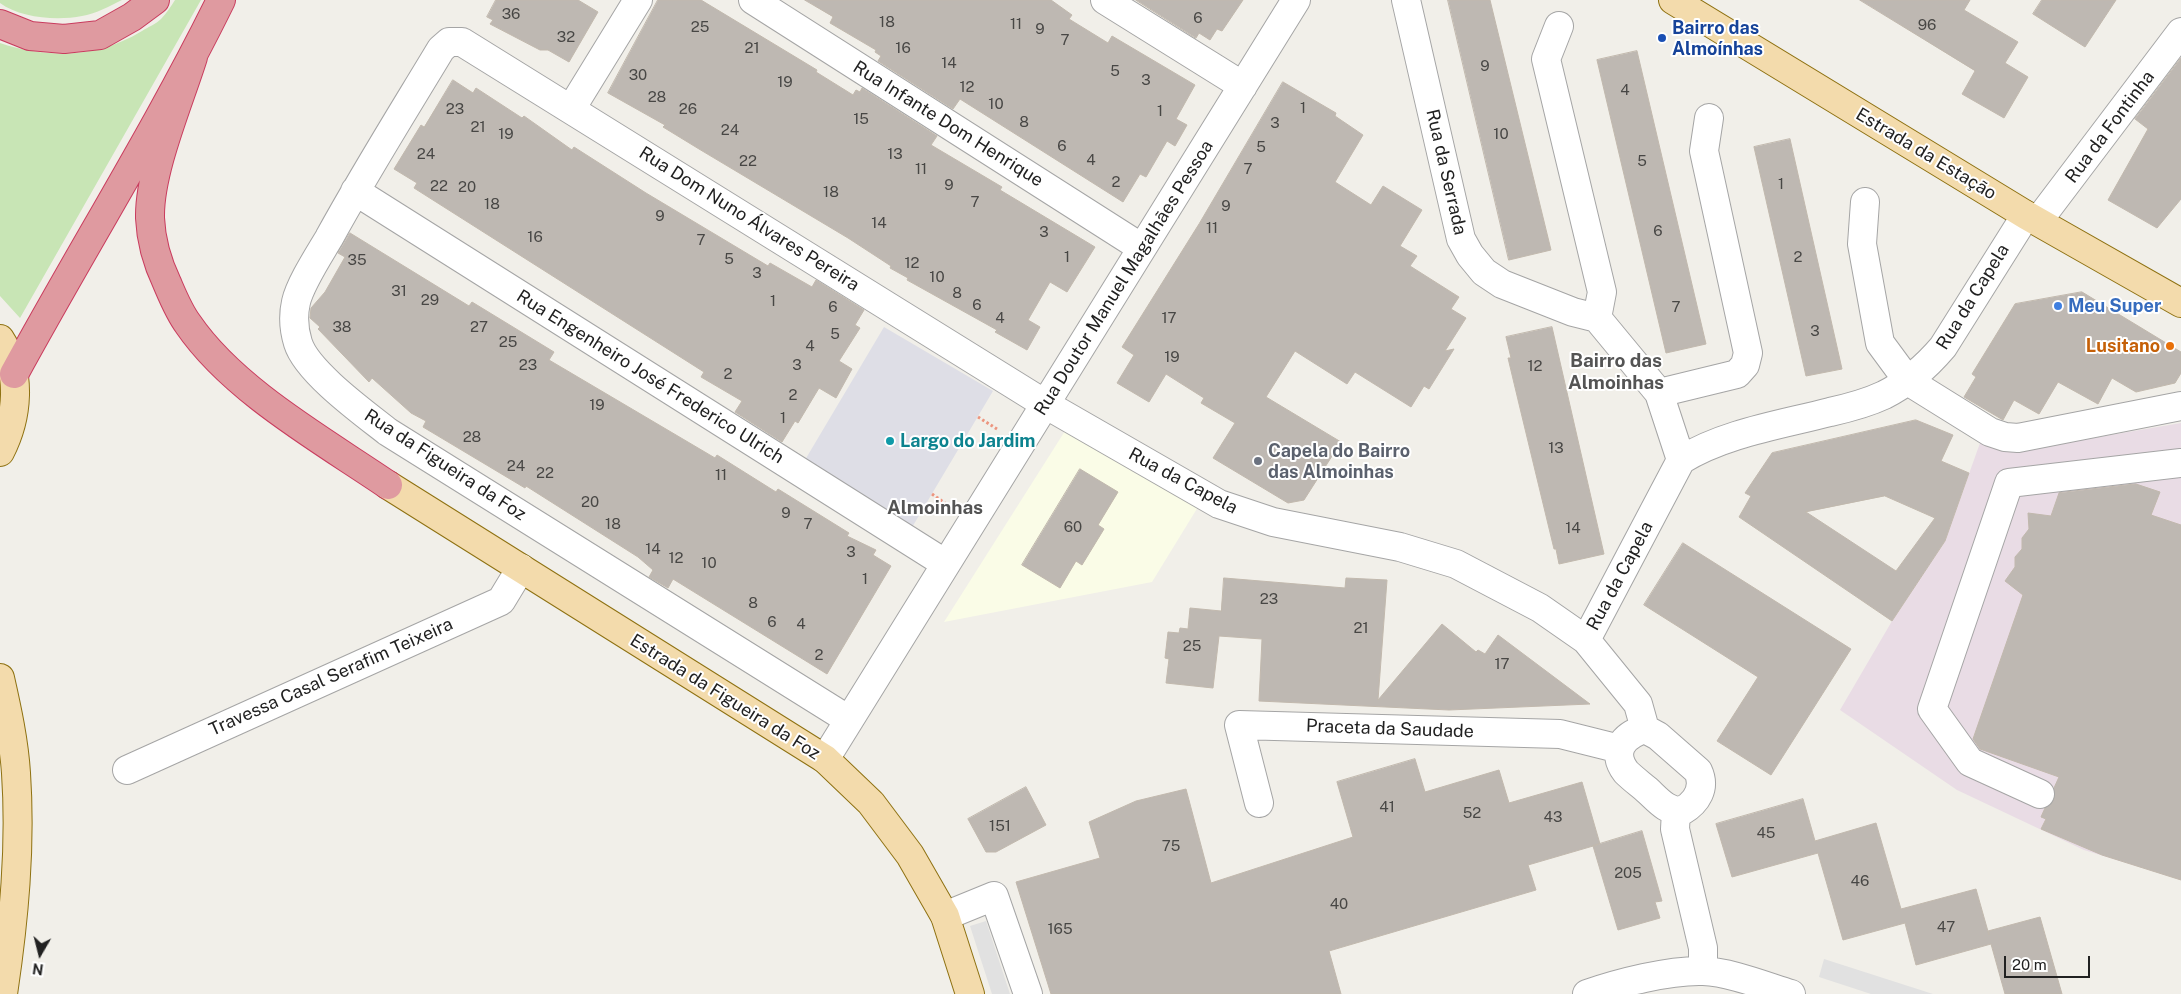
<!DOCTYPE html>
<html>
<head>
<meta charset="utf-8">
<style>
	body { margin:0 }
	#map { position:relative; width:2181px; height:994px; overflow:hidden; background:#f1efe9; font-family:"Public Sans",sans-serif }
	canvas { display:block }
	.north { position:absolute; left:15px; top:929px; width:50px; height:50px; -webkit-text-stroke:4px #fff; paint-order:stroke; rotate:188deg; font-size:14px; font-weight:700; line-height:20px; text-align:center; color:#212121 }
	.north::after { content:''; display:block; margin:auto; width:18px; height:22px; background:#212121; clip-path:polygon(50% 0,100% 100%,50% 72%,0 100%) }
	.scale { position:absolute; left:2004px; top:956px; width:86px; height:22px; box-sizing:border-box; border:2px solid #212121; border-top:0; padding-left:6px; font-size:15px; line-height:18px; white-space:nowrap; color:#212121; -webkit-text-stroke:4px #fff; paint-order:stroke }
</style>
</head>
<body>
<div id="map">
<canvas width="2181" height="994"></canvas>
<div class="north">N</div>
<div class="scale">20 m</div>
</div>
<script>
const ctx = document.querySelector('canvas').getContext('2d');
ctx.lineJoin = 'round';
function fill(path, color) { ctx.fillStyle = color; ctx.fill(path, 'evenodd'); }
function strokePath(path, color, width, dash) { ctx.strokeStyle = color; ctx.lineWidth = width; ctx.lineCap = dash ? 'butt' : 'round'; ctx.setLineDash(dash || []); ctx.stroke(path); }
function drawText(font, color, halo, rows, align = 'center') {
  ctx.font = font + ' "Public Sans",sans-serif'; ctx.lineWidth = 4; ctx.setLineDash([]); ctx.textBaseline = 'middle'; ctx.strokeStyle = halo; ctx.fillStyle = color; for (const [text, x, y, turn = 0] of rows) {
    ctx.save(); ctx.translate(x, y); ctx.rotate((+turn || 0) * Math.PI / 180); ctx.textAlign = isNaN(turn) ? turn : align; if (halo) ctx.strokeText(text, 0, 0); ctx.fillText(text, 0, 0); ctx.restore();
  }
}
fill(new Path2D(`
	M2181,423v457l-97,-30 -127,-60 -117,-80 52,-89 53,-80 35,-98 30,9z`), '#e9dce5');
fill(new Path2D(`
	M1065,431l133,76 -46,75 -208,40z`), '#fafce7');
fill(new Path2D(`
	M0,0h122c-12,6 -27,14 -40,16 -25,5 -62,2 -82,-13z
	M175,0h26l-181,318 -20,-22v-253c48,16 98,15 142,-12 6,-4 14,-7 19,-12 6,-6 10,-13 14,-19z`), '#c8e5b5');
fill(new Path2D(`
	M986,921l24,73h-18l-22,-68z
	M1824,959l109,35h-62l-52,-17z`), '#e1e1e1');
fill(new Path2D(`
	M884,327l109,64 -82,138 -109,-64z`), '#dedee6');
const building = new Path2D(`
	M496,0h82l20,12 -29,50 -21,-12h-8l-50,-26 3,-4 -6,-3z
	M658,0h43l116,70 -1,2 37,23 3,-5 4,2 2,-4 75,48 -6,9 71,42 -2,3 95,57 -28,45 -17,-10 -22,38 12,7 -13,23 -32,-18 2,-2 -90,-50 1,-2 -18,-10 1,-2 -43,-28 -149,-89 -36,-22 2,-2 -57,-32z
	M805,0h246l21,15 -3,4 39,24 4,-7 83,49 -19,34 11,6 -12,21 -8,-5 -21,36 -6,-3 -17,28 -163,-103 -7,10 -75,-48 3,-5 -6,-4 1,-2 -46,-27 3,-6z
	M1136,0h107l-21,31 -5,-2 -7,11 -11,-7 -3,5z
	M1448,0h42l61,250 -42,10z
	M1860,0h110l-6,10 54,32 -13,21 23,14 -24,41 -42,-24 13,-23z
	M2042,0h74l-31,47 -52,-33z
	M1637,51l69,293 -40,9 -69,-293z
	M2181,58v141l-24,29 -49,-28 40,-71 -13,-10z
	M453,80l20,13 3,-5 46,30 2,-2 48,34 2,-3 72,46 122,73 2,-3 42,24 4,-7 48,30 -9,15 5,3 -21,33 13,8 -16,29 -17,-10 -21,35 -3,-2 -13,21 -47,-30 7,-11 -41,-24 3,-5 -290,-184 3,-5 -23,-14 27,-44 3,2z
	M1283,82l53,31 -1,3 28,19 -28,47 36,23 12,-19 39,24 -22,36 17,10 -7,10 49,31 -8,12 15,9 -21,33 9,-2 -25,40 -5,-3 -13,21 -56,-35 -8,12 -52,-33 -29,46 75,45 -37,58 -16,3 -75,-45 22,-35 -34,-20 3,-5 -38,-24 -17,28 -32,-19 17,-28 -12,-8 77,-123z
	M1790,139l52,230 -36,7 -52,-229z
	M350,233l119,73 3,-4 82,50 -5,8 166,98 2,-3 59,37 2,-3 71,44 -2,3 29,14 -3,5 18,11 -64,108 -154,-95 -5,9 -19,-11 4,-7 -15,-13 -112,-71 -1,2 -102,-61 3,-6 -15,-8 -39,-35 -3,4 -51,-53 2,-2 -10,-9 1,-10 14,-16 20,-35 -7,-4z
	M2082,292l99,60v21l-6,10 -39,9 -24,-14 -14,26 -40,-22 -19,32 -25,-14 -11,20 -39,-23 12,-20 -4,-3 43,-70z
	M1552,327l52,227 -45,10 -3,-15h-2l-35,-145 -11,-46h3l-5,-21z
	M1916,420l37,15 -12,26 28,12 -24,68 -53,80 -153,-104 12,-21 -6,-3 27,-40zM1885,496l50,22 -39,53 -90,-59z
	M1080,469l38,23 -20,33 6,4 -22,36 -6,-4 -16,27 -38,-23z
	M2136,484l24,8 -9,23 30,10v355l-79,-25 -61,-26 5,-10 -5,-2 4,-9 9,-8v-12l5,-11 -79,-28 -7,-10 50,-144 -18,-14 10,-14v-10l7,-8v-11l7,-9 -1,-16 23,3 8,-23z
	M1683,543l168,106 -80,126 -54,-34 41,-64 -114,-72z
	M1224,578l121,10 1,-10 41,2 -9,120 64,-76 34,28 2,-2 7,4 13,-19 92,69 -141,6 -190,-9 3,-62 -43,-3 -6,52 -47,-5 3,-24 -4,-1 3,-26 11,1 1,-5 8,1 2,-21 31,3z
	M1415,759l10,33 74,-22 10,33 73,-21 18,62 -72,21 8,25 -207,61 12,43h-290l-35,-112 84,-24 -11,-36 47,-21 50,-12 25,94 142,-46 -16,-55z
	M1026,787l20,38 -50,27h-10l-18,-33z
	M1803,799l12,42 61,-18 25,86 75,-20 13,46 -1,-4 52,-14 22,77h-57l-14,-50 -75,21 -11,-42 -62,17 -25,-87 -86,24 -16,-53z
	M1642,831l20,70 -7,1 5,16 -42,12 -25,-84z`);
fill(building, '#beb8b2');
strokePath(building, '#c1b8ad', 1);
const minor = new Path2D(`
	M753,0l389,248
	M1105,0l138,86
	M1406,0l55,239 9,16 14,17 18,12 71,28 24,6 62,75 22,67
	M1559,26l-13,33 56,233 -5,26
	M571,109l67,-109
	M355,191l591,373
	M1865,202l-3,42 18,99 28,38 82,51 15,5 13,1 163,-32
	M2038,221l143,-189
	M1659,393l78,-19 8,-9 3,-12 -44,-202 5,-33
	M1586,640l95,-180c44,-27 99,-35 149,-48 18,-4 37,-9 54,-17 24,-12 42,-28 59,-48l83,-132
	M849,720l-461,-288c-24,-19 -81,-60 -90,-89 -4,-13 -5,-28 -2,-41 4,-18 23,-47 33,-64 35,-64 74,-126 112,-189l8,-7h13l583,362 174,100 54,18 127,25 56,17 84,44 46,32 52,64 7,25 13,7 40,35c8,17 -1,31 -16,40 -15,1 -25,-12 -35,-21 -7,-6 -15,-12 -21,-18 -16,-21 -2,-37 19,-43
	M825,759l471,-759
	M127,770l374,-169 20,-33
	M2040,794l-70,-32 -38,-53 77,-226 172,-20
	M1259,803l-20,-78 321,9 60,15
	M1676,811l-1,18 28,119v23
	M945,916l49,-20 34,98
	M1587,994c32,-11 82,-24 116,-23 27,1 62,15 88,23`);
const major = new Path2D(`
	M1673,0l353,215 155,88
	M0,339c22,34 18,78 0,113
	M388,485l437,274 46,44 39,52 35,61 25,78
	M0,678c7,31 14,63 16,95 5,74 -2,147 -13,221`);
const highway = new Path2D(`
	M0,24l30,12 34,3 36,-4 32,-18 23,-17
	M193,57c-14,45 -44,114 -43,161 1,23 7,44 17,65 6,14 12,29 21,41 45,66 134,116 200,161
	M14,374c68,-125 144,-246 207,-374`);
strokePath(minor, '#a5a5a5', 30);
strokePath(major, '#8e7111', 30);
strokePath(highway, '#c93c5e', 30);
strokePath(new Path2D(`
	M978,417l19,12
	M932,494l17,12`), '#ec957f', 3, [2.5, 2.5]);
strokePath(minor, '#fff', 28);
strokePath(major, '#f3dbac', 28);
strokePath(highway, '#df9aa0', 28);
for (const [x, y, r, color] of [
	[1662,38,5,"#1a4fb4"],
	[2058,306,5,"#3f7fe0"],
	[2170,346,5,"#e8710a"],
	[890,441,5,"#0f9aa8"],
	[1258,461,5,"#6b7280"]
]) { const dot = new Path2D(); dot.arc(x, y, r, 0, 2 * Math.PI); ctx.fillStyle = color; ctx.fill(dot); strokePath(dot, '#fff', 2); }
drawText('15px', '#484745', null, [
	["36",511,14],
	["6",1198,18],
	["18",887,22],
	["11",1016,24],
	["96",1927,25],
	["25",700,27],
	["9",1040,29],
	["32",566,37],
	["7",1065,40],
	["21",752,48],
	["16",903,48],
	["14",949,63],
	["9",1485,66],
	["5",1115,71],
	["30",638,75],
	["3",1146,80],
	["19",785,82],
	["12",967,87],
	["4",1625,90],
	["28",657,97],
	["10",996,104],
	["1",1303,108],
	["23",455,109],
	["26",688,109],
	["1",1160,111],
	["15",861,119],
	["8",1024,122],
	["3",1275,123],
	["21",478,127],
	["24",730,130],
	["19",506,134],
	["10",1501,134],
	["6",1062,146],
	["5",1261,147],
	["24",426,154],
	["13",895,154],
	["4",1091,160],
	["22",748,161],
	["5",1642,161],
	["11",921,169],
	["7",1248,169],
	["2",1116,182],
	["1",1781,184],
	["9",949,185],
	["22",439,186],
	["20",467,187],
	["18",831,192],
	["7",975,202],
	["18",492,204],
	["9",1226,206],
	["9",660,216],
	["14",879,223],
	["11",1212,228],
	["6",1658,231],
	["3",1044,232],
	["16",535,237],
	["7",701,240],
	["1",1067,257],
	["2",1798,257],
	["5",729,259],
	["35",357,260],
	["12",912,263],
	["3",757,273],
	["10",937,277],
	["31",399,291],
	["8",957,293],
	["29",430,300],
	["1",773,301],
	["6",977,305],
	["6",833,307],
	["7",1676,307],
	["4",1000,318],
	["17",1169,318],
	["38",342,327],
	["27",479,327],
	["3",1815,331],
	["5",835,334],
	["25",508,342],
	["4",810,346],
	["19",1172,357],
	["23",528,365],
	["3",797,365],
	["12",1535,366],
	["2",728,374],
	["2",793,395],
	["19",597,405],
	["1",783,418],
	["28",472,437],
	["13",1556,448],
	["24",516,466],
	["22",545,473],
	["11",721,475],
	["20",590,502],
	["9",786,513],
	["18",613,524],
	["7",808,524],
	["60",1073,527],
	["14",1573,528],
	["14",653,549],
	["3",851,552],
	["12",676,558],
	["10",709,563],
	["1",865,579],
	["23",1269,599],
	["8",753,603],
	["6",772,622],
	["4",801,624],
	["21",1361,628],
	["25",1192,646],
	["2",819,655],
	["17",1502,664],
	["41",1387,807],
	["52",1472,813],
	["43",1553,817],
	["151",1000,826],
	["45",1766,833],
	["75",1171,846],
	["205",1628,873],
	["46",1860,881],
	["40",1339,904],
	["47",1946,927],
	["165",1060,929]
]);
drawText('bold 18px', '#164399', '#fff', [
	["Bairro das",1672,28],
	["Almoínhas",1672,49]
], 'left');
drawText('18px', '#212121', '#fff', [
	["Rua Infante Dom Henrique",948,124,32],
	["Rua da Fontinha",2110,127,-53],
	["Estrada da Estação",1926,154,31],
	["Rua da Serrada",1446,172,77],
	["Rua Dom Nuno Álvares Pereira",749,219,32],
	["Rua Doutor Manuel Magalhães Pessoa",1124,278,-58],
	["Rua da Capela",1973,297,-58],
	["Rua Engenheiro José Frederico Ulrich",650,377,32],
	["Rua da Figueira da Foz",445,465,33],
	["Rua da Capela",1183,481,28],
	["Rua da Capela",1620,576,-62],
	["Travessa Casal Serafim Teixeira",331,677,-24],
	["Estrada da Figueira da Foz",725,697,32],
	["Praceta da Saudade",1390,729,2]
]);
drawText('bold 18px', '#366cbe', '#fff', [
	["Meu Super",2068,306]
], 'left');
drawText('bold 18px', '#c56008', '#fff', [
	["Lusitano",2160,346]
], 'right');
drawText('bold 18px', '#0d838f', '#fff', [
	["Largo do Jardim",900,441]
], 'left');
drawText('bold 18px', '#5b616d', '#fff', [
	["Capela do Bairro",1268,451],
	["das Almoinhas",1268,472]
], 'left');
drawText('bold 19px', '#545454', '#fff', [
	["Bairro das",1616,361],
	["Almoinhas",1616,383],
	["Almoinhas",935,508]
]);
</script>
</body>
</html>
